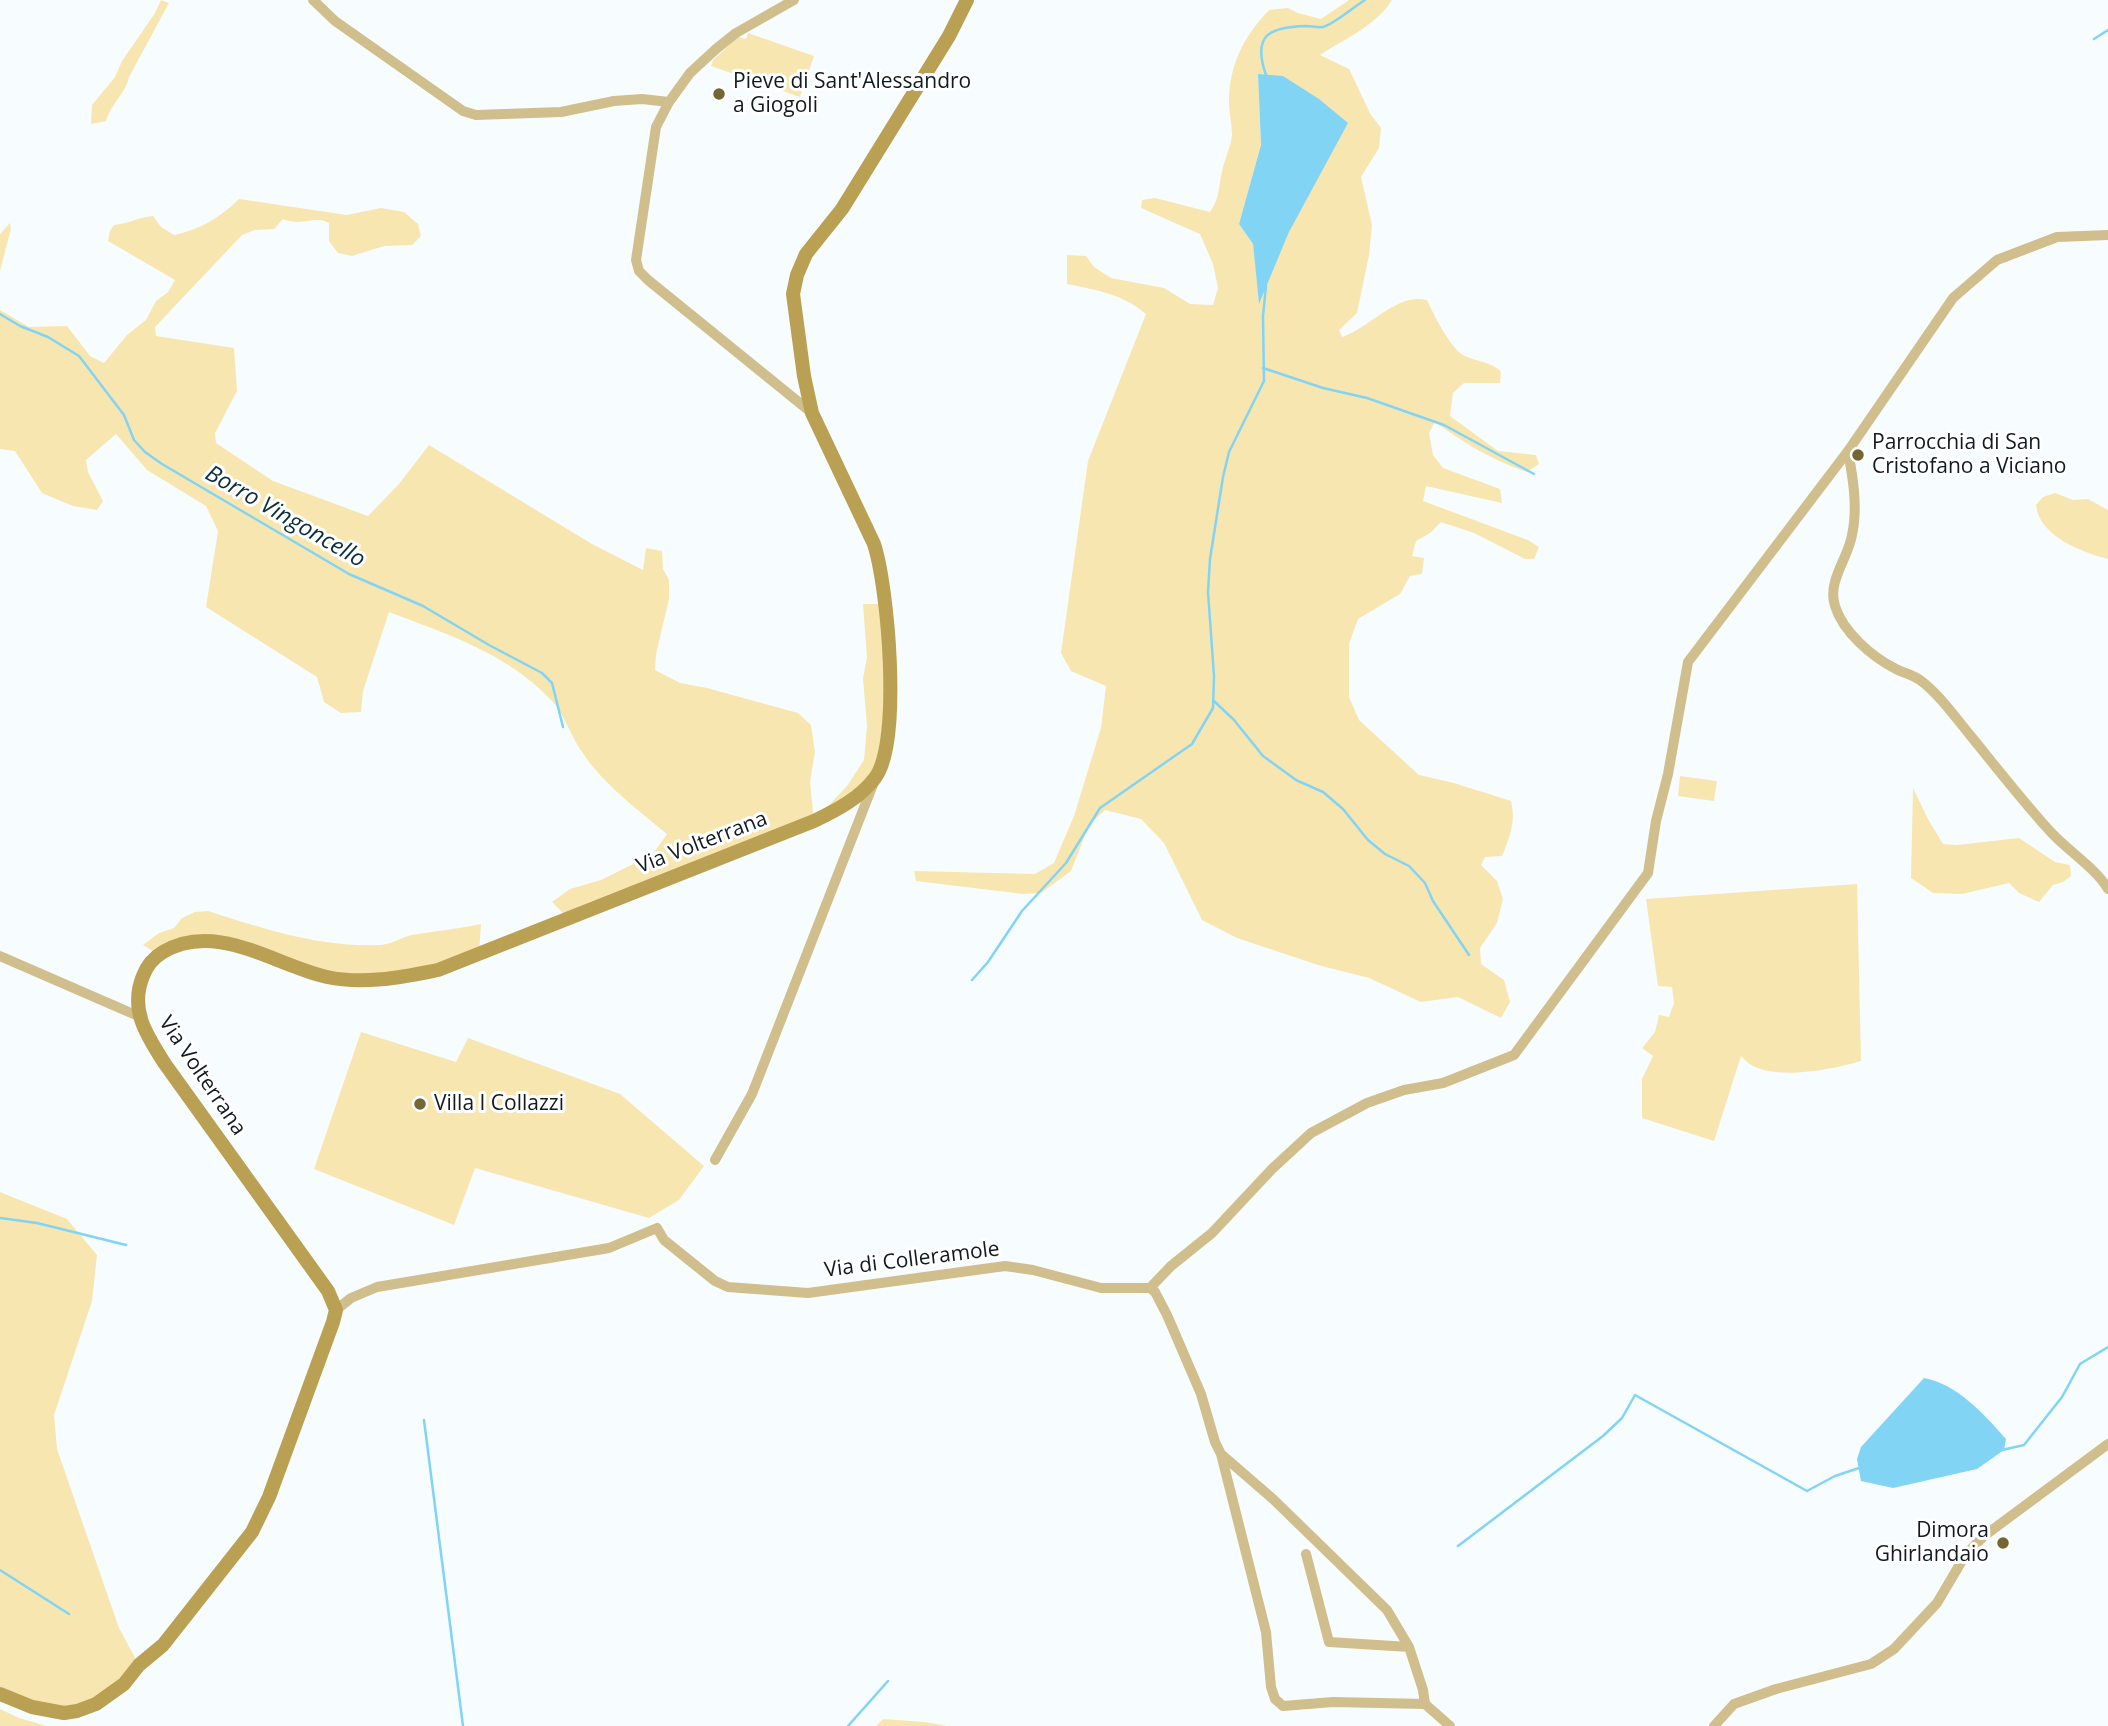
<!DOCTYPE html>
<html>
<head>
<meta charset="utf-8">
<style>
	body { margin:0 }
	canvas { display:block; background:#f7fcfe }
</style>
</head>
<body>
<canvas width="2108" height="1726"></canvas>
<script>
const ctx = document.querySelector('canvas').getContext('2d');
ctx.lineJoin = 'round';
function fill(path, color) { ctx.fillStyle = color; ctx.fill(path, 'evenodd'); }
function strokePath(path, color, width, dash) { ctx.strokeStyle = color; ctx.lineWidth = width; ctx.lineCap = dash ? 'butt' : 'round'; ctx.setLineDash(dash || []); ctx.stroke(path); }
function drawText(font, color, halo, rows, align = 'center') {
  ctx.font = font + ' "Open Sans",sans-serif'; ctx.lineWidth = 6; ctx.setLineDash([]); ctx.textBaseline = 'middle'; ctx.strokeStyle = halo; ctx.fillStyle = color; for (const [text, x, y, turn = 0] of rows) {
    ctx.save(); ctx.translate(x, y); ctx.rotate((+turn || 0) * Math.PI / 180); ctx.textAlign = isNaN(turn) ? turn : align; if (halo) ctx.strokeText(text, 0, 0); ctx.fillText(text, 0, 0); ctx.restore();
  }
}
fill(new Path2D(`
	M161,0l8,3 -40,74c-2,14 -18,27 -23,44l-15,3 1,-19 23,-28 7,-16 33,-48z
	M1349,0h43c-16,26 -48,39 -72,55l29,14 22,46 10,13 -2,20 -18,29 11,48 -3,30 -12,58 -18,17 3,7c28,-9 54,-44 85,-37 7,15 24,50 38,56 13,6 28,6 36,16l-1,11h-36l-11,10 -3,23 48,35 38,4 3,9 -12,8c-34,-11 -64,-30 -92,-50l-6,11 4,22 10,13 57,21 2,14 -76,-17 -3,15 105,39 11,7 -5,12h-9l-51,-26 -33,-11 -11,11 -14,8 -4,15 12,2 -2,16 -12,2 -10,18 -42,25 -9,25v53l10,23 60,55 35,8 57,18c5,21 -1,36 -9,55l-17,1 -4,8 16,16 6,18 -6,24 -17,25 1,16 23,16 6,22 -9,16 -43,-21 -37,5 -52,-24 -51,-13 -81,-27 -35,-18 -38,-77 -23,-24 -36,-9 -16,15 -18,46 -30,22 -18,1 -107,-13 -2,-10 121,3 19,-11 20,-47 27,-88 5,-42 -35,-15 -10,-18 27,-192 58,-147c-23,-20 -50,-24 -79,-30v-29l19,1 8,11 17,11 53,10 26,16 23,1 5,-17 -5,-24 -13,-30 -59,-26 1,-8 13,-2 55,14c10,-14 8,-24 12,-40 2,-12 9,-25 10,-37 0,-11 -3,-22 -3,-33 0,-37 15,-66 40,-92l19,-2 10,5 23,6zM1258,74l31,158 -30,71 -6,-59 -14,-20 22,-79z
	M748,33l66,23 -14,41 -89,-31 2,-6 25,-23 8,2z
	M239,199l108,16 34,-7 23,4 14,12 3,12 -9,9 -28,1 -32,10 -14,-3 -9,-12v-18c-16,-8 -25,4 -46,-4l-9,10 -19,1 -13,5 -87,92 1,9 78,12 3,43 -22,42 1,10 57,38 95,35 31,-32 30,-39 163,99 51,26 3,-22 16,3 1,18 6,11v19l-13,55 -1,16 25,13 27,5 91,25 13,12 4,27 -5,30 4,39 33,-35 17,-26 3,-34 -4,-48 4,-20 -4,-54h23c3,43 14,137 -10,173 -15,21 -40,33 -62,44l-246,97 -16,-16 18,-13 31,-9 52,-26 14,-20c-29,-24 -64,-50 -85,-82 -11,-15 -17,-37 -30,-51 -45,-48 -103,-66 -163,-89l-26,79 -2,21 -20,1 -17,-11 -7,-25 -111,-70 12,-76 -12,-25 -59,-36 -31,-36 -30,26 2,12 15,29 -6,9 -24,-4 -31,-13 -27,-42 -15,-2v-139l29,17 38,-1 23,30 14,7 23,-28 19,-15 10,-19 12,-9 7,-12 -67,-39 2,-10 4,-6c14,-1 25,-8 39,-9l8,11 13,8c25,-5 47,-18 65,-36z
	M10,223l1,6 -11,42v-37z
	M2055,493l18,7 15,-1 20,11v49c-27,-7 -69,-23 -72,-54l7,-8z
	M1680,776l37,5 -3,20 -36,-5z
	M1913,788l15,31 15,25 14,1 62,-7 36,24 15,3 1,11 -8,6 -10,3 -14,17 -20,-9 -10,-10 -47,11 -29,-1 -22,-15z
	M1857,884l4,177c-27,8 -81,19 -108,5 -4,-2 -9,-7 -12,-10l-27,85 -72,-23v-39l11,-23 -11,-8 13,-16 4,-17 10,2 5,-14 -2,-16 -14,-1 -12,-87z
	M208,911c56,18 114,37 173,34 11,-1 21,-8 31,-10 23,-4 46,-6 69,-11l-2,29 -41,17 -87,11 -141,-40 -51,14 -16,-10 16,-12 15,-5 8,-10 13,-6z
	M361,1032l95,30 12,-24 152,56 84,72 -25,34 -30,18 -174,-50 -21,57 -140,-56z
	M0,1192l67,27 30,36 -5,46 -38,114 3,34 62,179 20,37 -62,46 -77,-17z
	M0,1709l19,9 28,8h-47z
	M883,1719l42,3 22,4h-71z`), '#f8e6b1');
fill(new Path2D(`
	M1258,74l25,2 36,23 29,24 -59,109 -30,72 -6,-60 -14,-20 22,-79z
	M1924,1378c33,6 60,36 82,61l-2,11 -27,19 -84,19 -32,-7 -4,-22 4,-12z`), '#82d4f4');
strokePath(new Path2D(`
	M2094,39l14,-9
	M1266,75c-14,-40 3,-48 40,-49 5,0 11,2 17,1 10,-2 32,-21 42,-27
	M0,314l20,12 28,11 31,19 45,59 10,25 11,12 17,12 187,110 74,32 66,39 53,28 10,10 11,44
	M1263,368l60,20 44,10 77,27 90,49
	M1214,701l20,19 29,36 33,24 27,12 20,17 25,31 17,14 24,12 16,17 8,18 36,54
	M972,980l16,-18 34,-51 44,-48 34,-55 92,-64 21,-36 1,-32 -6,-84 2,-33 13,-82 6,-25 35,-71 -1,-65 3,-30
	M0,1218l37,5 89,22
	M424,1420l39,306
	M2002,1450l22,-5 38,-48 18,-33 28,-17
	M1458,1546l145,-110 19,-18 13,-23 172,96 28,-15 24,-8
	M0,1570l69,44
	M848,1726l40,-45`), '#82d4f4', 2.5);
strokePath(new Path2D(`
	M313,0l22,21 128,90 13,4 85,-3 53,-11 28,-2 27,3
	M794,0l-58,33 -20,16 -26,24 -21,29 -13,25 -20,133 3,11 9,9 164,133
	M1848,451c5,27 10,57 4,84 -4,24 -25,46 -17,71 8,26 37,51 61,63 8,4 17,6 24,11 20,15 35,37 50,55 26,32 51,64 78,94 17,20 47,38 60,60
	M0,956l138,60
	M715,1160l37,-66 122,-312
	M1150,1288l21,-22 41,-33 60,-64 39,-36 56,-30 37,-13 39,-7 71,-28 134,-182 8,-52 12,-47 20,-112 3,-4 157,-207 105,-153 44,-38 60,-23 51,-2
	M336,1310l15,-12 26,-11 232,-39 48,-20 7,12 51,41 13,6 80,6 197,-27 28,4 68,18h49l5,4 12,23 34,79 14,48 6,12 52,45 114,111 22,37 14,43 2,14 25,22
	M1221,1454l45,178 5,55 4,12 8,7 50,-4 92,2
	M1306,1554l23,88 80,5
	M1714,1726l20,-22 42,-15 95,-25 23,-15 43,-46 29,-49 18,-18 124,-92`), '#d0bf8d', 10);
strokePath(new Path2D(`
	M0,1694l32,13 32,6 13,-2 19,-7 28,-20 15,-19 24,-20 89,-113 17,-35 64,-175 3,-12 -8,-19 -163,-227c-18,-28 -36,-54 -22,-88 4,-11 10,-18 20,-24 53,-32 113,14 164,25 37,8 75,0 111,-7l376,-149c23,-11 46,-23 61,-43 27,-36 13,-191 -1,-234l-62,-131 -8,-37 -11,-82 4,-19 9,-21 36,-45 107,-173 18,-36`), '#baa052', 14);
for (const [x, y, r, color] of [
	[719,94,7,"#756533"],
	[1858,455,7,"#756533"],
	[420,1104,7,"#756533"],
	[2003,1543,7,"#756533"]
]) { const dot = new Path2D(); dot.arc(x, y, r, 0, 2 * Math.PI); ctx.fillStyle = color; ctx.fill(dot); strokePath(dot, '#fff', 2.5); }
drawText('21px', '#111a1e', '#fff', [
	["Pieve di Sant'Alessandro",733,82],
	["a Giogoli",733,106],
	["Parrocchia di San",1872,443],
	["Cristofano a Viciano",1872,467],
	["Villa I Collazzi",434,1104],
	["Dimora",1989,1531,"right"],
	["Ghirlandaio",1989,1555,"right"]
], 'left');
drawText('21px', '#111a1e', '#fff', [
	["Via Volterrana",702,843,-21],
	["Via Volterrana",202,1076,56],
	["Via di Colleramole",912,1260,-7]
]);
drawText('italic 23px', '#072f3c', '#fff', [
	["Borro Vingoncello",285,517,30]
]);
</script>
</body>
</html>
